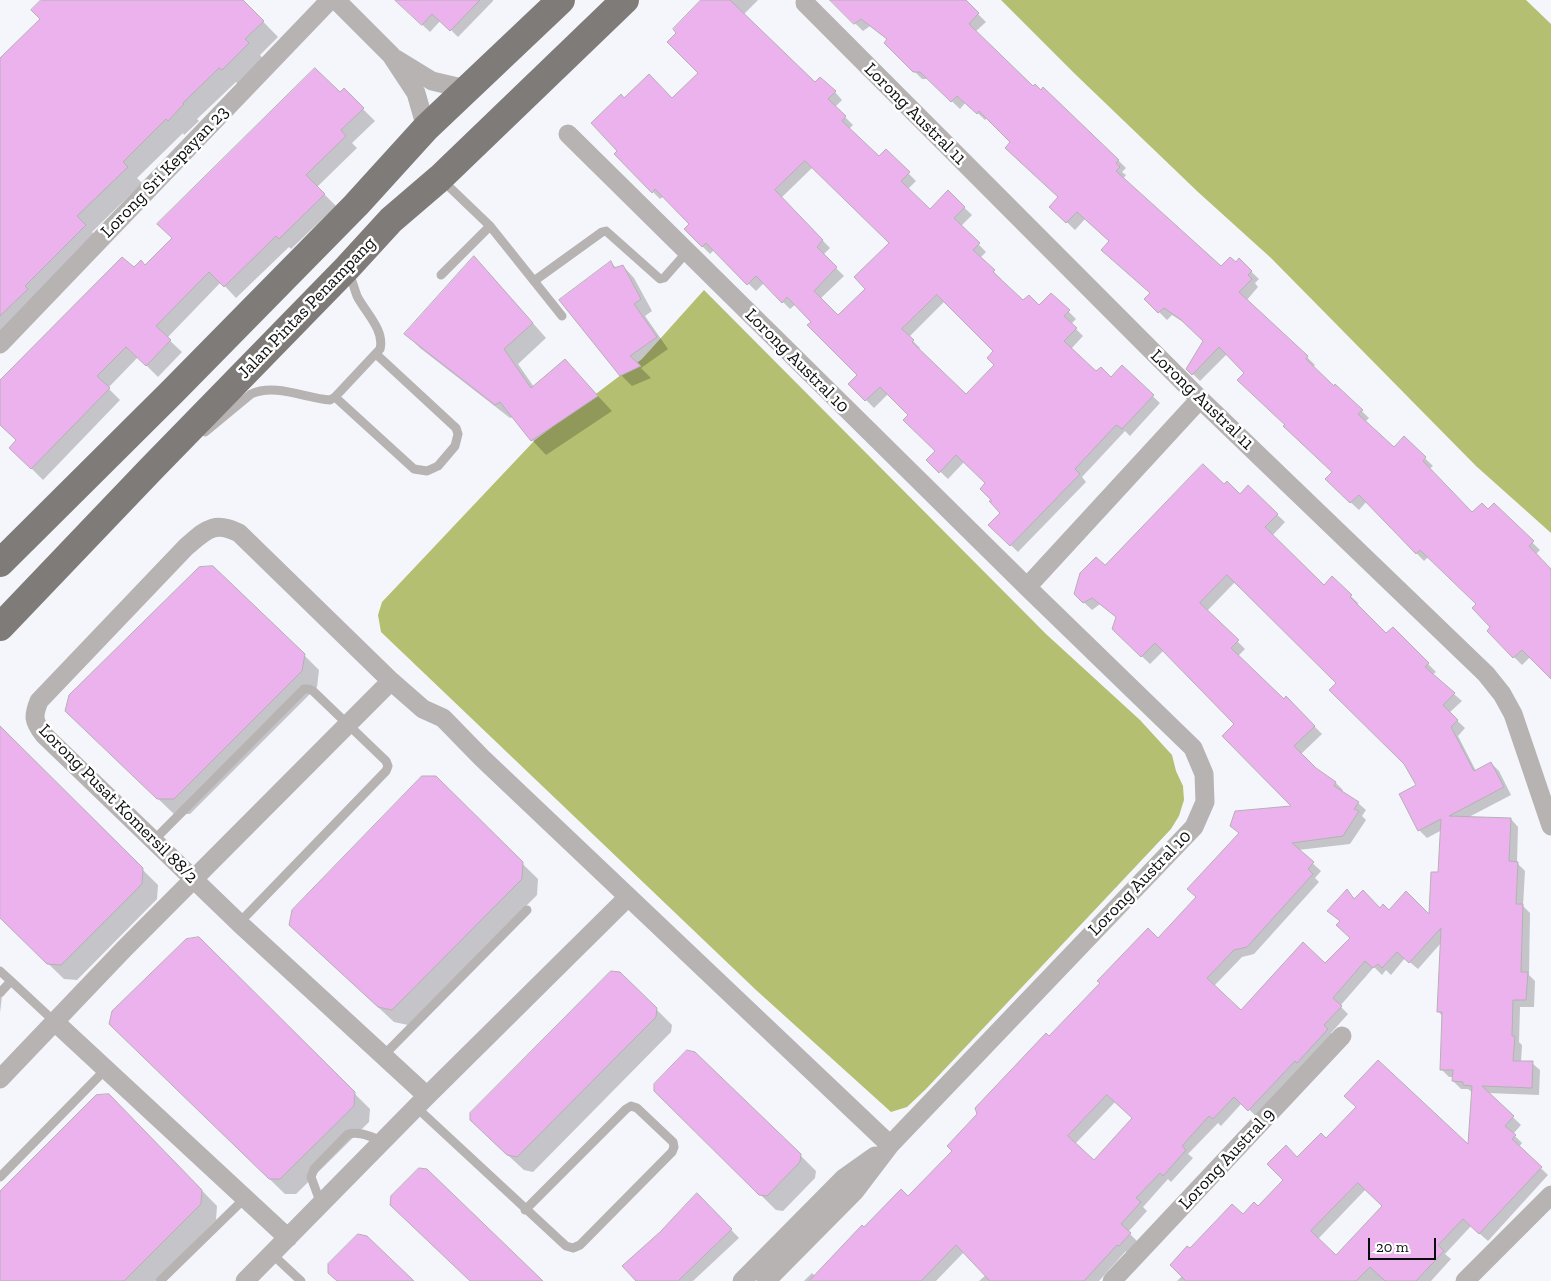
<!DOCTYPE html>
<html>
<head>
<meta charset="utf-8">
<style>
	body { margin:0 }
	#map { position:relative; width:1551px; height:1281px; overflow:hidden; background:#f5f6fc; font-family:"Zilla Slab",serif }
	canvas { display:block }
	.scale { position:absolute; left:1368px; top:1238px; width:68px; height:22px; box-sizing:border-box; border:2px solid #0b0c0d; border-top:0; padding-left:6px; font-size:15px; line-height:18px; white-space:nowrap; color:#0b0c0d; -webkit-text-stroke:4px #fff; paint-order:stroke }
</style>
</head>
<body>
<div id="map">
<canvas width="1551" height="1281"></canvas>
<div class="scale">20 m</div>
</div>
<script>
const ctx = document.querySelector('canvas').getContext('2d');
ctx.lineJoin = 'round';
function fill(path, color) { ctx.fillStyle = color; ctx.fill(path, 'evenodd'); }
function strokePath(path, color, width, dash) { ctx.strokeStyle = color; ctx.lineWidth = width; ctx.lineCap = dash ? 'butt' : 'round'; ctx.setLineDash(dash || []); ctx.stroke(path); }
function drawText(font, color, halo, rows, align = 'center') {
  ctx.font = font + ' "Zilla Slab",serif'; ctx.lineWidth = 5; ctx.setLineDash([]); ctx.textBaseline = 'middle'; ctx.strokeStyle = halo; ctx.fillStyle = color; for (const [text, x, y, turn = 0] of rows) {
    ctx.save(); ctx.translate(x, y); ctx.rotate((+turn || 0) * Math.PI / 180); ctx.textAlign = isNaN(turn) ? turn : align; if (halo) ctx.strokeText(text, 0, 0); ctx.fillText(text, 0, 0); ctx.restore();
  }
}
fill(new Path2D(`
	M1001,0h525l25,24v509l-75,-67 -205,-208 -73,-66 -123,-118z
	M704,290l342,344 94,86 32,35 4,16 7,15 1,14 -5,16 -8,13 -245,260 -19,18 -16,5 -135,-122 -375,-358 -3,-17 4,-13 153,-162 107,-81z`), '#b5bf71');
fill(new Path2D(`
	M43,0h199l36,37 -18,18 4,5 -26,24 -2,-2 -39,37 2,2 -15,14 -1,-2 -46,45 5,5 -50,49 9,9 -101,106v-288l41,-40z
	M396,0h97v1l-35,36 -17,-17 -11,12z
	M703,0h55l-15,15 72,69 20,8 7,8 -7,7 18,18 -4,4 30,29 7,-7 30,30 -8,8 22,22 18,-19 24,23 -11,11 25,26 -6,6 21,21 -1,1 23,22 16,5 12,-13 25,25 -5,5 12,12 -12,13 25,24 15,5 11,-11 38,36 -30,33 -5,-5 -43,46 4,5 -68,70 -28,-27 12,-12 -8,-12 -7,-18 -23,-21 -16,17 -20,-19 8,-9 -26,-36 -22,-21 -14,14 -24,-24 8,-9 -45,-53 -17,-18 -6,5 -26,-26 -8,8 -42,-41 -4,4 -25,-25 6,-5 -27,-28 -4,3 -7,-7 -34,-41 5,-52 48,1 28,-27zM813,167l78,76 -24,46 -29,28 -18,-18 24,-23 -21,-21 7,-7 -49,-50zM945,301l50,50 1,14 -30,31 -48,-46 2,-2 -11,-11z
	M831,0h133l22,22 -11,10 58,56 85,72 8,8 -4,4 4,3 -3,4 99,89 14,-4 3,-4 20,19 -4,4 3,4 -12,14 61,56 8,8 -2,2 21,20 1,-1 34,32 -4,4 29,27 10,-11 29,28 -4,3 44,45 15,-3 6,-6 46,45 -4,4 15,16v107l-20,-21 -9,9 -34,-34 4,-4 -14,-23 -49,-48 -5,5 -57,-60 -8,9 -25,-23v-15l-48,-47 -40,-52 -19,-19 -27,27 -13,-13 17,-27 -15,-15 -17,-11 -5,5 -21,-21 5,-5 -41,-52 -25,-23 -10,11 -24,-23 9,-9 -48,-56 -25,-24 -2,2 -19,-18 -6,7 -31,-30h-7l-36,-36 2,-3 -18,-14 -7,5z
	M344,90l31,31 -23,22 5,5 -40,39 19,19 -45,43 -2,-2 -53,51 -15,-16 -54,56 15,14 -24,25 -20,-20 -30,31 12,12 -77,80 -32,-32 7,-7 -18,-18v-41l134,-113 11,-2z
	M611,262l5,6 7,-2 11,12 18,33 -7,5 23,33 -27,19 10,10 -19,8 -11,-11z
	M488,272l58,66 -28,26 16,23 31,-26 47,50 -66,44 -14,-15 -19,-23 -3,1 -90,-70 -14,-14z
	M1224,486l16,10 8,-9 37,35 -13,14 52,51 8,-9 26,25 -1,2 29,30 7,-7 43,44 -4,3 30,26 -13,12 16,15 -7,8 18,35 15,-8 8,8 12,24 -44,23 44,1 7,8 -1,36 8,8 -2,35 7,7 -1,62 6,6 -1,26h-14l-1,35 3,3 -1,17 11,1 8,7 -1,25 -51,-2 33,32 -8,9 9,9 -3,4 29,28 -60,66 -17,-15 -26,28 6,5 -20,22h-254l5,-5 8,-26 68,-43 27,-27 12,-22 29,-19 143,7 4,-53 -5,-4h-7l-8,-8 1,-4h-5l-8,-8 2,-52 -5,-6 3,-68 -23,26 -13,-11 -14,17 -5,-5 -4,5 -8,-8 -34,39 8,8 -17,19 4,4 -78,80 -15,-14 -21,23 -3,-3 -30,31 5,4 -22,24 -3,-3 -25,28 4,4 -19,21 9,9 -10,12 -1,-2 -27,30h-120l7,-6 -22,-23 -28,29h-132l8,-8 3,3 49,-47 44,-31 46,-47 95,-113 109,-98 136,-132 -58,-84 -72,-74 -14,14 -37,-35 4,-11 -17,-14 -8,6 -17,-16 30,-27zM1235,582l102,101 68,80 12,22 -16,9 18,36 8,8 15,-8 -3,43 -9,43 -50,-7 -25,-10 -8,-8 -18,20 12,11 10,16 -25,27 -85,46 -27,-25 28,-29 12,-3 65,-72 -4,-4 6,-7 -23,-21 52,-6 16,-24 -4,-4 4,-6 -8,-7 -16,-11 1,-2 -7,-7 -20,-14 -15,-15 21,-20 -36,-36 -2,3 -46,-45 7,-7 -38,-38zM1116,1101l18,17 -40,44 -19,-18zM1366,1189l17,17 -47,51 -18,-18z
	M304,655l15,15 -2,17 -127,127h-16l-92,-88z
	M5,733l153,152 -1,14 -80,81 -13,-1 -64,-62v-183z
	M435,778l103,101 -1,16 -129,130 -14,-3 -88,-82z
	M198,938l172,171 -1,13 -73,72h-11l-159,-154z
	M620,973l52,52 -1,7 -138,140 -9,-2 -37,-34z
	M0,993l2,3 -2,17z
	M655,1091l145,64 16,16 -1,7 -32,33 -7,-1z
	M125,1112l92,94 -1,14 -61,61h-155v-88z
	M698,1195l41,43 -46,43h-55l23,-48z`), '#0003');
const building = new Path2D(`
	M41,0h202l21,21 -19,18 4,4 -27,27 -3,-2 -36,35 1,1 -16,17 -2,-2 -43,43 5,5 -51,49 9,9 -61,61 3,3 -28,27v-258l40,-39 -9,-9z
	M395,0h85l-30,31 -18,-17 -10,11z
	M701,0h29l85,82 5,-5 16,14 -8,8 18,17 -4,5 37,35 7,-7 24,23 -9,9 29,28 18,-19 17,17 -11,11 26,25 -7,7 22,20 -2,2 30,28 6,-5 10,10 12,-12 19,17 -6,6 13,12 -13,13 32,30 5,-4 10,10 11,-12 32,30 -32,34 -6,-4 -41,44 5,5 -70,72 -22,-21 12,-12 -11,-12h3l-12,-12 5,-6 -29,-28 -17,18 -13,-13 9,-9 -32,-31 5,-5 -28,-28 -15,14 -17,-17 9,-9 -50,-50 4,-3 -24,-25 -5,6 -26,-27 -9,9 -41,-42 -4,4 -18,-18 5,-5 -34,-35 -3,4 -38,-39 3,-3 -26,-28 30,-29 3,4 25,-24 23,24 26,-25 -31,-31 9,-9 -3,-4zM805,161l84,82 -35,34 11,12 -27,26 -24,-24 23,-24 -20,-20 6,-7 -48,-50zM937,295l56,56 -6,7 7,7 -28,29 -54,-52 2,-2 -12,-11z
	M830,0h136l13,13 -10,11 64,62 2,-2 6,6 2,-3 76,73 -3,3 4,4 -4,4 105,95 9,-9 6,5 3,-4 13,13 -4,4 4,4 -13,13 69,64 -2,3 28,27 1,-2 28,26 -5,4 36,33 10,-11 22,21 -3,4 49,51 10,-9 6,6 6,-6 40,38 -5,5 22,23v110l-29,-29 -9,8 -26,-27 3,-4 -18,-19 4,-4 -56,-54 -4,4 -57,-59 -9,8 -25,-24 7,-7 -49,-46 2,-1 -48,-45 7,-7 -25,-26 -27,28 -6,-6 17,-28 -23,-22 -16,-11 -6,5 -14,-14 6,-6 -49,-43 8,-9 -32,-29 -11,11 -17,-16 9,-10 -53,-49 5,-6 -31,-31 -2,3 -20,-18 -6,6 -31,-30h-7l-29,-29 3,-4 -26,-20 -7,5z
	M315,68l25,24 4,-4 20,20 -23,22 5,6 -40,39 19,19 -46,45 -3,-3 -52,51 -15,-15 -53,54 15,14 -25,26 -20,-19 -29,29 13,12 -79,81 -22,-21 7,-8 -16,-15v-45l122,-123 12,10 7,-7 4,5 27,-27 -15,-14z
	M474,256l59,67 -29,26 27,39 34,-29 33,37 -67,45 -31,-39 -5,3 -91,-71z
	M611,261l3,7 9,-3 18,34 -7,5 23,33 -27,19 11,10 -21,10 -61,-76z
	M1203,464l21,20 3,-3 13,13 8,-9 30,29 -13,13 59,58 8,-9 20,19 -2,2 36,36 7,-6 36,36 -4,4 30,26 -12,12 15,15 -7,7 23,44 17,-9 13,25 -55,29 62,2 -2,43 9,1 -2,42h7l-2,68h7l-2,28h-13l-1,36h3l-2,25h20l-1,27 -50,-2 32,30 -9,10 11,9 -4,4 30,28 -63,67 -16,-15 -25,26 6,6 -28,30h-31l-15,-14 -14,14h-170l-16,-16 17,-19 3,2 42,-44 11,10 11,-12 4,4 25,-26 -16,-16 19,-19 11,12 24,-24 5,5 30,-31 -12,-11 34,-36 90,84 4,-58 -9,-1v-3l-11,-1 1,-11h-13l2,-58h-5l4,-84 -32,35 -12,-11 -15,16 -4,-4 -5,4 -8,-7 -32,37 9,8 -18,19 4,4 -31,34 -2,-2 -47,50 -14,-14 -21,22 -4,-3 -27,30 4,4 -23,26 -3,-3 -24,25 5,4 -20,22 10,9 -12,13 -2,-1 -33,36h-94l-34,-36 -35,36h-112l53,-56 2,2 37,-38 7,7 44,-45 -5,-5 30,-32 -2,-6 71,-75 3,3 51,-53 -3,-2 51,-53 10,10 38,-41 -9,-8 52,-56 -9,-7 5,-15 56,-5 -69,-70 12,-12 -79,-81 -14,14 -29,-28 4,-12 -24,-19 -9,5 -9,-9 6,-21 16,-16 9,8zM1227,575l109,108 -7,7 75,74 12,21 -17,9 19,37 23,-12 -3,53h-7l-2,42 -23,-23 -17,19 -6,-6 -3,4 -17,-18 -9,9 -7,-10 -20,22 13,10 -4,4 14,13 -25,25 -22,-21 -62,68 -34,-32 27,-28 13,-3 66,-73 -5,-5 6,-7 -22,-19 51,-7 16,-25 -5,-2 5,-7 -25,-16 2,-4 -20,-14 -22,-22 21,-20 -29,-30 -2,3 -53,-51 8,-8 -39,-37zM1107,1095l25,23 -38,42 -26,-24zM1358,1183l24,23 -46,49 -25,-24z
	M213,566l92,88 -3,17 -128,128h-17l-92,-88 4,-16 130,-128z
	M0,726l143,142 -1,16 -81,81 -14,-1 -47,-46z
	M422,776h14l87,86 -1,17 -130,131 -14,-3 -89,-82 3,-15z
	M199,937l156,155 -1,14 -74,73h-11l-160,-155 3,-13 74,-72z
	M611,971l9,1 37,36 -1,9 -139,140 -10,-2 -37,-35v-7z
	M687,1050l8,2 106,102 -1,8 -33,34 -8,-1 -105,-104v-7z
	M109,1094l93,96 -1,14 -77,77h-124v-90l96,-96z
	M419,1168l8,1 116,112h-73l-80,-76 1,-9z
	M697,1193l35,36 -54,52h-42l-14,-15 38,-34z
	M358,1234l9,2 47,45h-77l-9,-8v-9z`);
fill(building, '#ecb2ee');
strokePath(building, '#b4b0b4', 1);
strokePath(new Path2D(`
	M441,179l49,47 72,90
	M441,275l49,-49
	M534,281l68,-49 4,-1 54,48 4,-1 23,-26
	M335,397l79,72 13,2 11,-5 17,-20 3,-12 -2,-6 -80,-74
	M205,432l46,-38c24,-11 54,4 79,6l5,-3 45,-48c5,-19 -15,-37 -23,-53 -3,-8 -5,-16 -8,-23
	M154,840l150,-151h5l4,2 73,70 2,5 -2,5 -147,152
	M0,971l11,10
	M0,993l11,-12 44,41
	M383,1056l144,-146
	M416,1107l150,139 7,2 7,-3 92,-93 2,-5 -1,-5 -36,-34 -6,-2 -5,3 -101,101
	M0,1177l106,-108
	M321,1204l-10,-27 3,-8 34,-35c12,-3 23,3 35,7
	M272,1254l29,27
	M160,1281l84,-82`), '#b6b3b2', 9);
strokePath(new Path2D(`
	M336,0l55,55 25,38 10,35
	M805,3l395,396 286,275 16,20 11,20 38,112
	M396,59l36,22 34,8
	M568,134l459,453 166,161 11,26 1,28 -11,25 -304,318 -35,46 -89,90
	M0,344l330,-344
	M1027,587l173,-188
	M55,1022l233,216
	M0,1079l124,-130 267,-268
	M427,1096l-188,-173 -195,-188c-11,-14 -11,-19 -5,-34l147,-154c19,-16 27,-27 53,-14l152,148 32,28 20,9 39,40 408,387
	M245,1281l182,-185 201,-199
	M742,1281l102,-103 31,-22
	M1112,1281l230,-245
	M1465,1281l86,-86`), '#b6b3b2', 19);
strokePath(new Path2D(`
	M0,563l173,-172 183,-186 70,-77 135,-128
	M0,627l151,-158 196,-201 44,-48 49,-42 185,-178`), '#7f7b79', 28);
drawText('18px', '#0b0c0d', '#fff', [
	["Lorong Austral 11",915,114,45],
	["Lorong Sri Kepayan 23",165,172,-46],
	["Jalan Pintas Penampang",307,308,-46],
	["Lorong Austral 10",797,361,45],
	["Lorong Austral 11",1202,400,44],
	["Lorong Pusat Komersil 88/2",118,804,45],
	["Lorong Austral 10",1140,883,-46],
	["Lorong Austral 9",1227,1159,-47]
]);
</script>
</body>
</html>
